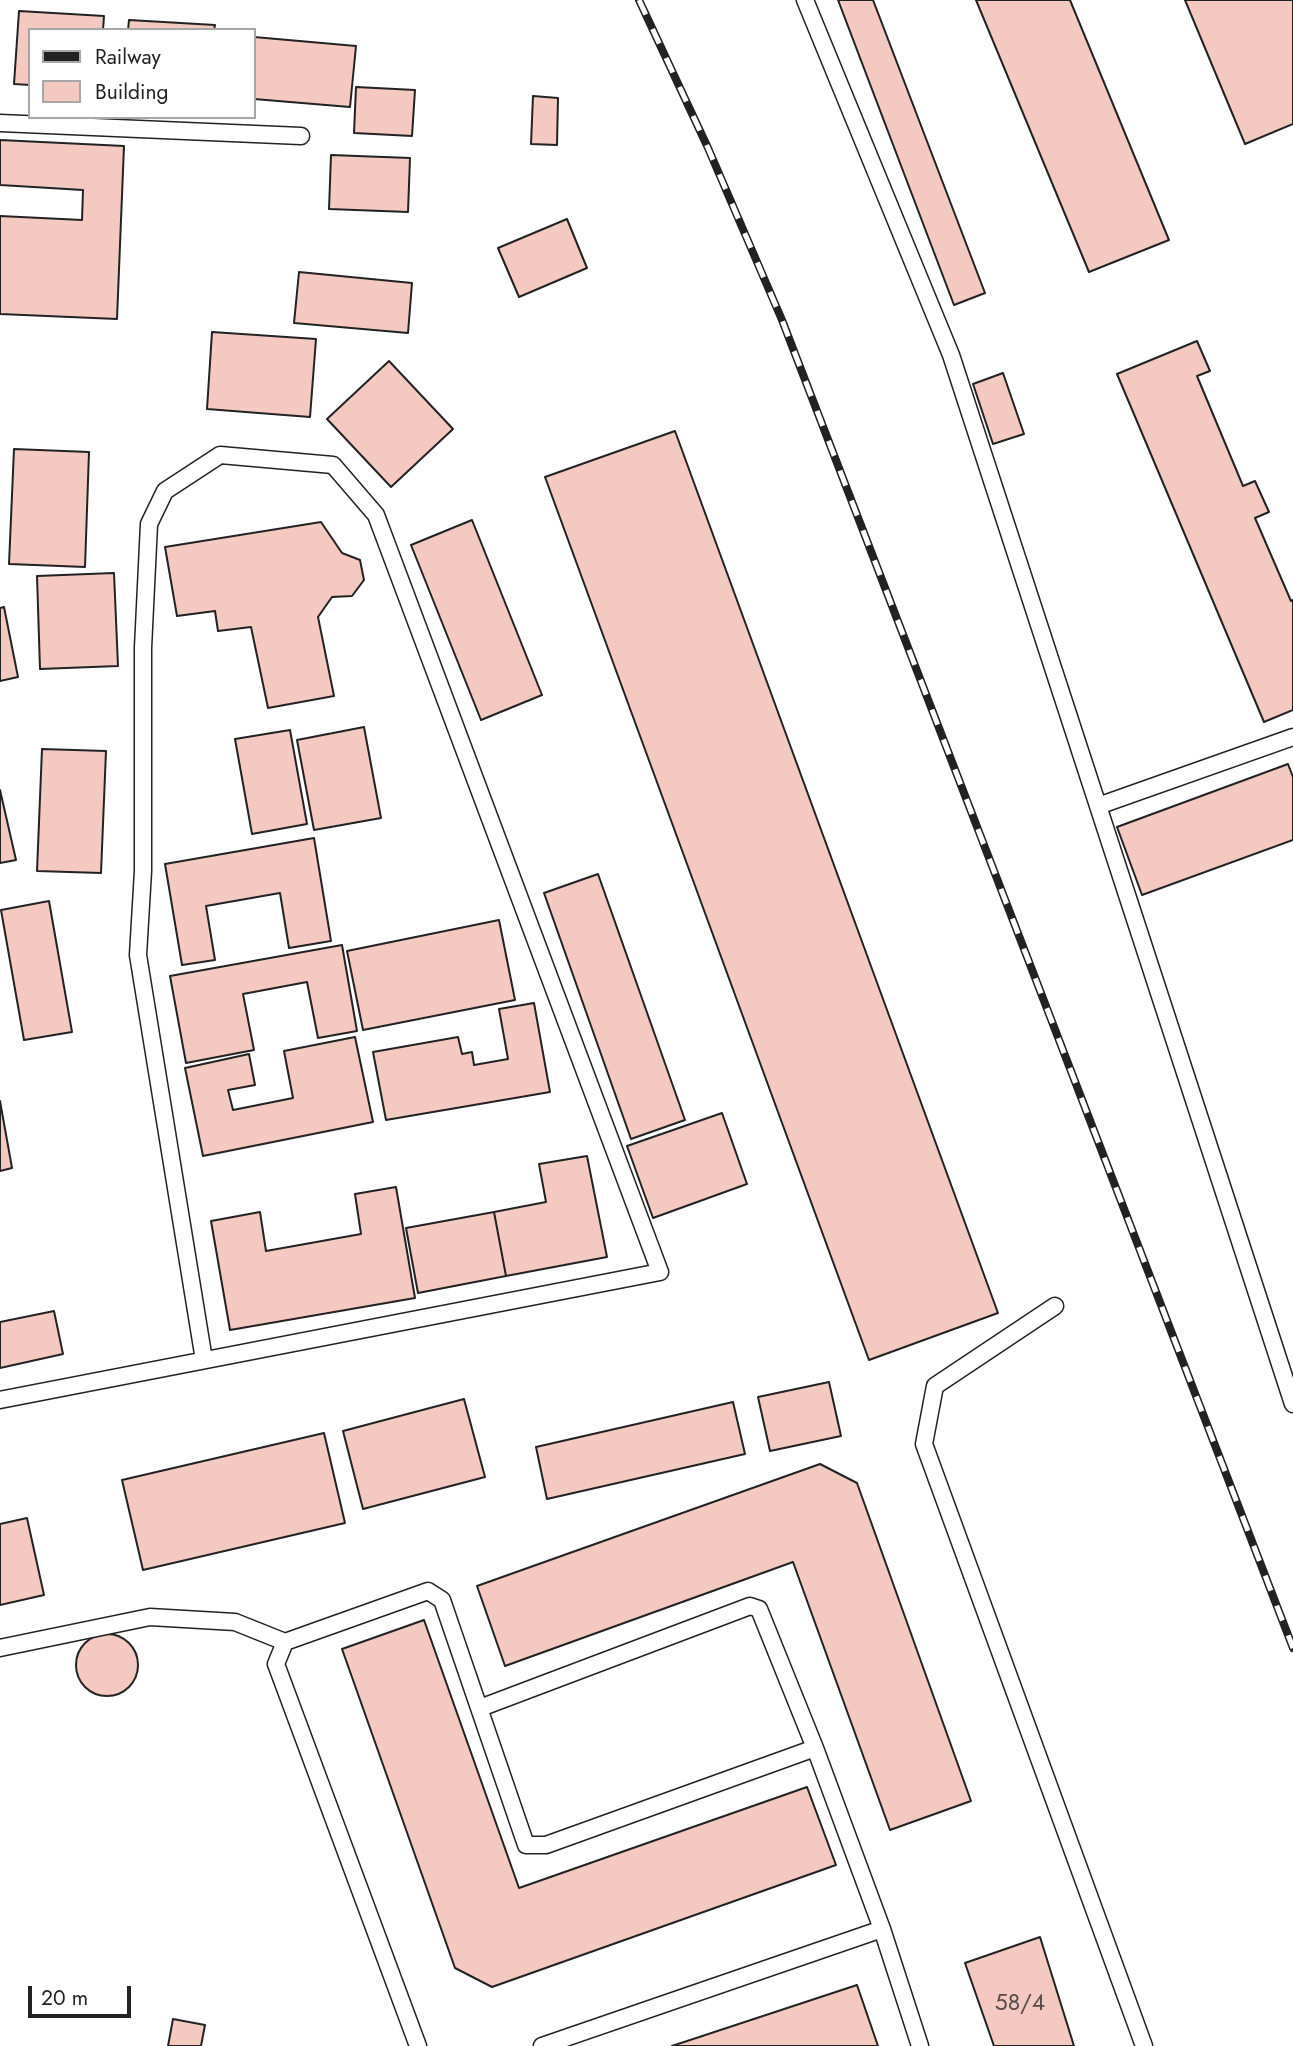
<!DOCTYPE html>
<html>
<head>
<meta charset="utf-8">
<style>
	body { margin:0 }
	#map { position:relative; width:1293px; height:2046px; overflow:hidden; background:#fff; font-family:Jost,sans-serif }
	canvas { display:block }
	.legend { position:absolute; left:28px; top:28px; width:228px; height:91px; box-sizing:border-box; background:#fff; border:2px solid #a7a7a7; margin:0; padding:9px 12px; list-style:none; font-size:21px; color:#222 }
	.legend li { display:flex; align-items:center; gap:14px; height:35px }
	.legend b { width:35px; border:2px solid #a7a7a7 }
	.scale { position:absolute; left:28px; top:1986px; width:103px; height:32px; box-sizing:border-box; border:4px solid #222; border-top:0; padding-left:9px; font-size:21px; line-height:24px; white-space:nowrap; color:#222; -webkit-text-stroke:5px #fff; paint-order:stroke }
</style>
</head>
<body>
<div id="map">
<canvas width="1293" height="2046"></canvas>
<ul class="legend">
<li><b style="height:9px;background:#222"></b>Railway</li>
<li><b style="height:19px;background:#f3c9c0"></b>Building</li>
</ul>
<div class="scale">20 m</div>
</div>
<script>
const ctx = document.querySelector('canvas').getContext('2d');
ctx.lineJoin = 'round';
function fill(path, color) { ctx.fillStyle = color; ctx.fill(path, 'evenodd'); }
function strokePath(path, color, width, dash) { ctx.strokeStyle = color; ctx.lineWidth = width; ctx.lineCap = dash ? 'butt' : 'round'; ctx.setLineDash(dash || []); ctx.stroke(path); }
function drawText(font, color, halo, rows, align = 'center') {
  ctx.font = font + ' Jost,sans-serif'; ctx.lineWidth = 5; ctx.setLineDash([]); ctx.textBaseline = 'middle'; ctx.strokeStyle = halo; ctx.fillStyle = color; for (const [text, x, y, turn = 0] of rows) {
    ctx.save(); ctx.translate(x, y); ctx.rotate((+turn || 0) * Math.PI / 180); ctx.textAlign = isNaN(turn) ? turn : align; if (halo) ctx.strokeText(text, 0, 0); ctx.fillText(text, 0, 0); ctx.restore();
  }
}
const building = new Path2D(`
	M838,0h35l112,293 -31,12z
	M976,0h94l99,240 -80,32z
	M1185,0h108v124l-48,20z
	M19,11l85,5 -1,14h-73v55l-16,-1z
	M129,20l86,5 -1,5h-86z
	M254,37l102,9 -6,61 -96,-8z
	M356,87l59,3 -3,46 -58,-3z
	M533,96l25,2 -1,47 -26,-1z
	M0,140l124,6 -7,173 -117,-5v-98l82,4 1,-30 -83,-5z
	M331,155l79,3 -2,54 -79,-3z
	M567,219l20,49 -68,29 -21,-49z
	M299,272l113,11 -4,50 -114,-10z
	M212,332l104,7 -6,78 -103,-8z
	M1197,341l13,30 -13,5 46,110 12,-5 14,31 -14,6 36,83 2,-1v110l-29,12 -147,-348z
	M389,361l64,68 -62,58 -64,-68z
	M1003,373l21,61 -31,10 -20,-60z
	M675,431l323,882 -129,47 -324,-883z
	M14,449l75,3 -4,115 -76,-3z
	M472,520l70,175 -61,25 -70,-175z
	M321,522l21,31 18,7 4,20 -12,16 -20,1 -14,20 16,79 -66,12 -17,-81 -33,4 -3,-20 -38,5 -12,-69z
	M114,573l4,93 -78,3 -3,-93z
	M4,607l14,70 -18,4v-73z
	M364,727l17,91 -67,12 -17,-90z
	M290,730l17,94 -55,10 -17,-95z
	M42,749l64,2 -5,122 -64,-2z
	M1288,764l5,13v63l-151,55 -25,-68z
	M0,790l16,70 -16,3z
	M314,838l17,103 -42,7 -9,-55 -74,13 9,54 -33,5 -17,-101z
	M598,874l87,246 -54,19 -87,-246z
	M49,901l23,131 -48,8 -23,-130z
	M499,920l16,80 -152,30 -16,-79z
	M342,945l15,86 -39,7 -11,-56 -64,12 11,56 -68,13 -16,-87z
	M534,1003l16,89 -164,28 -13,-68 85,-15 4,17 10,-2 2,13 34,-6 -9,-50z
	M355,1037l18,85 -170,34 -18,-88 64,-14 6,31 -27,5 5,20 60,-12 -9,-47z
	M0,1101l12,67 -12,3z
	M722,1113l25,71 -94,34 -26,-72z
	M587,1156l20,101 -101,19 -12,-64 52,-10 -7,-38z
	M396,1187l19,111 -185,32 -19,-109 49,-9 6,39 95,-17 -6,-40z
	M494,1212l12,64 -88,17 -12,-65z
	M54,1311l9,43 -63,14v-46z
	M829,1382l12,54 -71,15 -12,-54z
	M464,1399l21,78 -122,32 -20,-78z
	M733,1402l12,52 -198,45 -11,-52z
	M324,1433l21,90 -202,47 -21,-90z
	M820,1464l37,19 114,318 -81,29 -97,-268 -288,104 -28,-80z
	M27,1518l17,77 -44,10v-81z
	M424,1620l95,268 288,-101 29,78 -344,122 -37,-19 -113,-319z
	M76 1665a31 31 0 1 1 62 0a31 31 0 1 1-62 0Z
	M1040,1937l34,109h-80l-29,-83z
	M857,1985l21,61h-206z
	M173,2019l32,6 -4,21h-33z`);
fill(building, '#f3c9c0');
strokePath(building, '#222', 2);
const service = new Path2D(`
	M805,0l146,355 342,1049
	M0,123l301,13
	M1098,806l195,-69
	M1055,1306l-120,80 -11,58 220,602
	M0,1400l660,-128 -284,-757 -43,-50 -113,-10 -55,36 -16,33 -6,124v223l-5,84 66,405
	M0,1648l150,-31 85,5 50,20
	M480,1708l270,-102 9,3 56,139
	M418,2046l-142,-382 9,-22 143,-51 14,9 84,245h20l269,-97 67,181 38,117
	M542,2046l340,-117`);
strokePath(service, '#222', 19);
strokePath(service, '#fff', 16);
const rail = new Path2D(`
	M639,0l69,148 74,172 511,1328`);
strokePath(rail, '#222', 8);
strokePath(rail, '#fff', 5, [16]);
drawText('23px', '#564c4a', null, [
	["58/4",1020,2004]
]);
</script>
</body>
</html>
